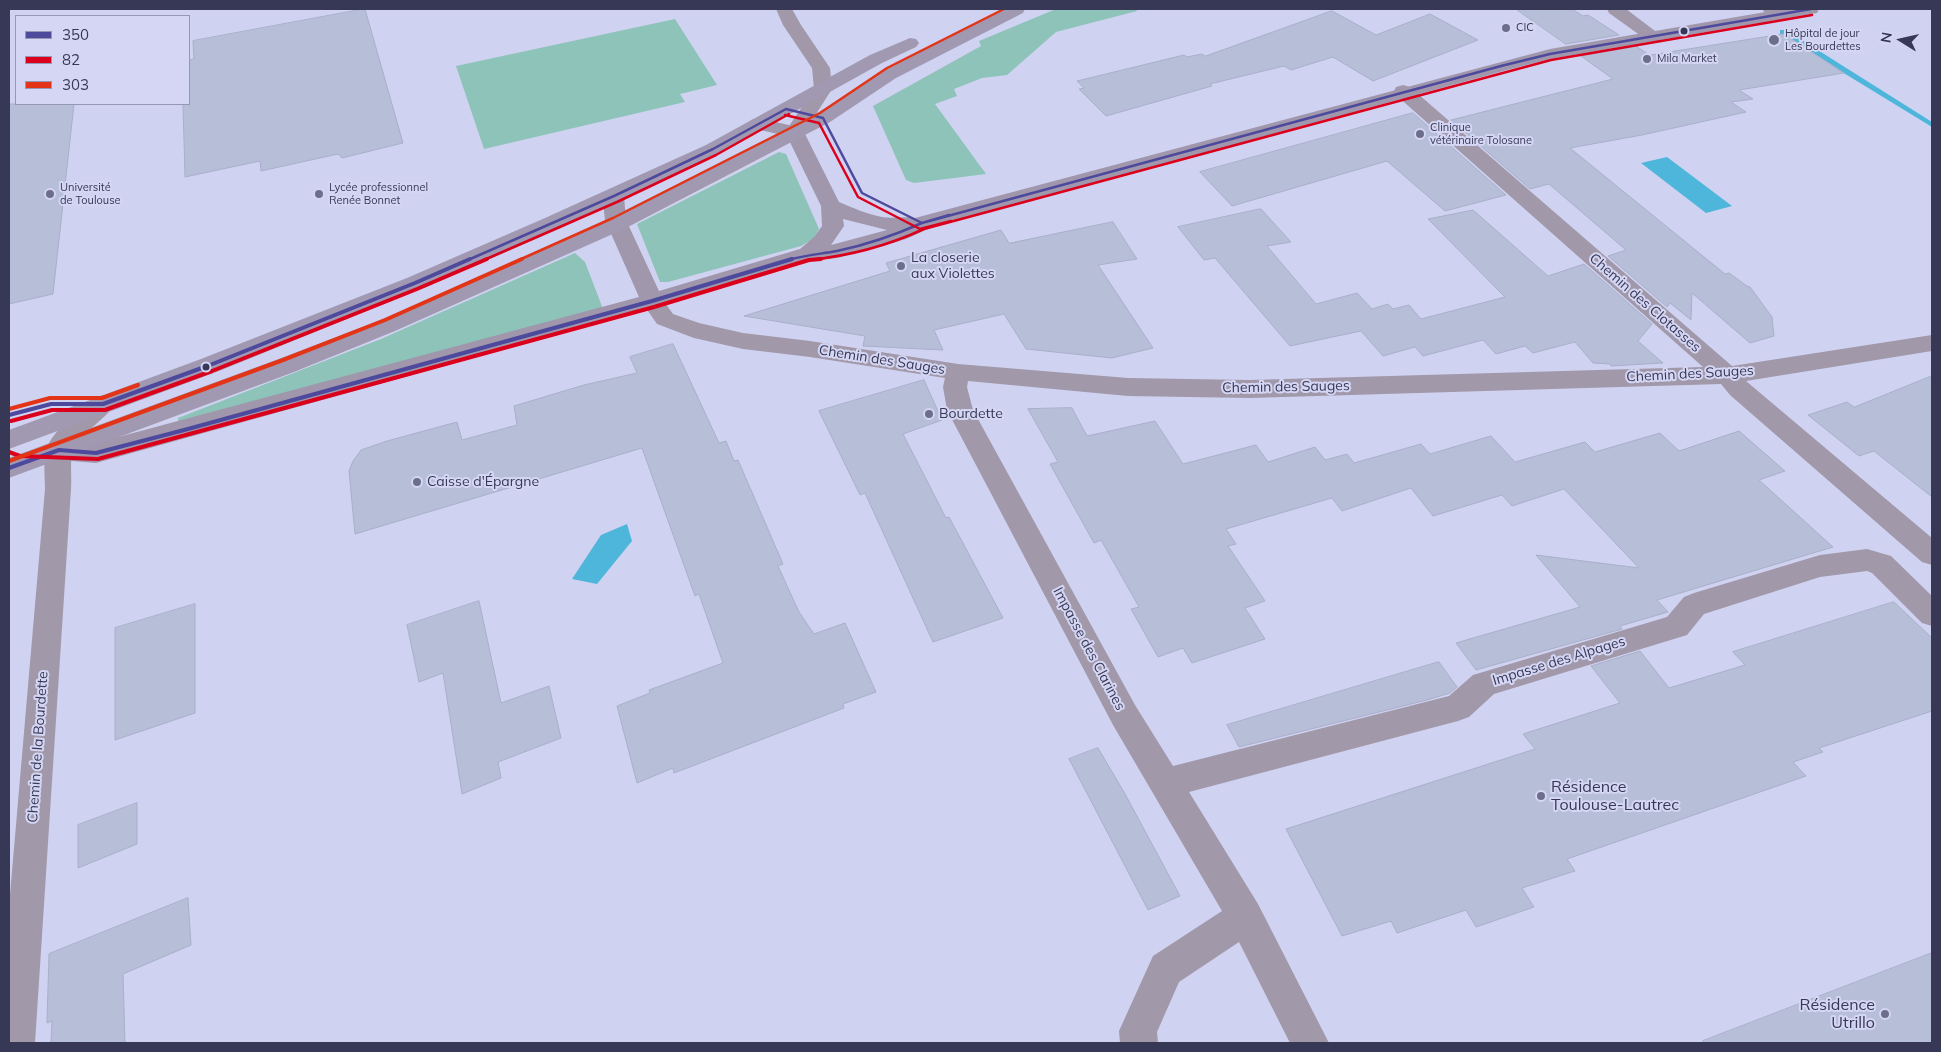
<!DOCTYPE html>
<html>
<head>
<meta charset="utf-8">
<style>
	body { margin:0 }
	#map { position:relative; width:1941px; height:1052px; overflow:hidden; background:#d0d2f1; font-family:Mulish,sans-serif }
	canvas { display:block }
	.frame { position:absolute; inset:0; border:10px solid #373855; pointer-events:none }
	.legend { position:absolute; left:15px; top:15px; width:175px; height:90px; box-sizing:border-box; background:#d4d6f3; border:1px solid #9597b4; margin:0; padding:6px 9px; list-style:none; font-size:15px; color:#373855 }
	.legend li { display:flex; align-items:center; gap:10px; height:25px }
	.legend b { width:25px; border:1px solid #9597b4 }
	.north { position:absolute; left:1876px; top:15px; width:50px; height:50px; -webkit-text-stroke:4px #d4d6f3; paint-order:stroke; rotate:280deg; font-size:14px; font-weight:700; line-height:20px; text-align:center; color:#373855 }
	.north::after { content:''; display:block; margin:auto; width:18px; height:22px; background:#373855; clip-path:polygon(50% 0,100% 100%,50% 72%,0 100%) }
</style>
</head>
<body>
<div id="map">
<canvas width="1941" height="1052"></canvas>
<div class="frame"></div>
<ul class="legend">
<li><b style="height:6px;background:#4d499d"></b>350</li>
<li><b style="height:6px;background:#db001b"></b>82</li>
<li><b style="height:6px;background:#e43417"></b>303</li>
</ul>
<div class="north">N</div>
</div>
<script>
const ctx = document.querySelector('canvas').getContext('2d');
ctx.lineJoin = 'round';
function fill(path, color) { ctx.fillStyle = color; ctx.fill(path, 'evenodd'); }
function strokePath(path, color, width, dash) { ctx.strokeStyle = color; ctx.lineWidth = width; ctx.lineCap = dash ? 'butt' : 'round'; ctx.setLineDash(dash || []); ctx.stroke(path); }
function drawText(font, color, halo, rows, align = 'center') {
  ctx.font = font + ' Mulish,sans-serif'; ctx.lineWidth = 4; ctx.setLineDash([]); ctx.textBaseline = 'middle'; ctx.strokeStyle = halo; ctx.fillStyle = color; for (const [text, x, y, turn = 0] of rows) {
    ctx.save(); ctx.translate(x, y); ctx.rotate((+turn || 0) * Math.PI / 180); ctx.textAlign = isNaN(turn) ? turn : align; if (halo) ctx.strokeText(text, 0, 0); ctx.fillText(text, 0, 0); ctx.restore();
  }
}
fill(new Path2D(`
	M1056,9h80l1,2 -81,21 -49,43 -25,3 -28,11 3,7 -22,8 51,70 -72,9 -8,-3 -33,-74 108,-60 -2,-5z
	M675,19l42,66 -37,9 5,8 -201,47 -28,-83z
	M779,152l7,2 33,75 -6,10 -12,7 -133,36h-8l-23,-58z
	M575,253l10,9 18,47 -424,116 -1,-7 203,-79z`), '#8dc3b9');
fill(new Path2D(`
	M1667,157l65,49 -26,7 -65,-50z
	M627,524l5,17 -35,43 -25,-5 29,-44z`), '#4eb6da');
fill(new Path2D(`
	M1780,30h6l146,92v5l-152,-93z`), '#4eb6da');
const building = new Path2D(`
	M365,9l38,134 -61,15 -4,-4 -77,17 -1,-10 -75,16 -2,-73h6v-44l5,-1 -1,-18z
	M1516,9h56l11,7 5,-1 31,20 -53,9z
	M1332,11l44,24 54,-21 48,26 -105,41 -40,-24 -42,13 -7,-4 -74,18 2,2 -106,30 -27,-27 5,-1 -7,-7 107,-26 3,2 15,-3 3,2z
	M1784,34l60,39 -105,17 14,9 -22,3 15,10 -104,23 -72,13 155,126 4,-1 18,13 3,1 22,30 2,19 -24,7 -58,-50 -1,27 -21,-17 -3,4 -59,-51 18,-6 -77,-66 -19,5 -79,-69 162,-41 -32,-23 55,-10 13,9z
	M9,104h65l-21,190 -44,10z
	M1413,113l93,82 -61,16 -58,-50 -155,45 -32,-34z
	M1261,209l30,33 -24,4 49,58 41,-11 15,16 16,-5 5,5 16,-4 12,14 84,-22 -77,-78 45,-9 75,66 36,-12 68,60 -14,17 25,22 -52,3 -1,-2 -17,-1 -18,-21 -42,11 -8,-7 -29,8 -13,-14 -60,16 -8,-9 -32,9 -22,-25 -71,15 -75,-88 -11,2 -26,-33z
	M1113,222l24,37 -39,6 55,83 -41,10 -86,-9 -22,-35 -70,16 9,20 -80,-4 2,-10 -121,-20 146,-45 -4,-8 115,-33 8,13z
	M673,344l46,99 7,-2 8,20 4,-1 45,104 -5,2 21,46 15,22 31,-11 31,69 -33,12 1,4 -170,65 -1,-5 -36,15 -20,-77 33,-13 -1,-3 74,-27 -24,-69 -4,2 -53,-148 -287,86 -6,-63 4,-10 8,-11 26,-9 70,-19 5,18 55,-15 -3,-19 70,-21 53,-12 -7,-16z
	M1932,376v121l-58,-46 -15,5 -51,-41 39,-13 7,5z
	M924,380l18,40 -39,14 43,84 3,-1 54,101 -70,24 -68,-149 -5,2 -41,-84z
	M1072,408l15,28 68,-15 28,43 73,-19 12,17 47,-15 10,13 22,-6 7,9 67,-19 9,10 61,-18 24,26 70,-20 10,10 65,-19 19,18 60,-20 46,40 -26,9 74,67 -176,53 11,12 -48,14 2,3 -146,41 -20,-27 124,-36 -44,-52 103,13 -75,-79 -52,17 -10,-11 -69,21 -22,-28 -69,23 -10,-13 -106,31 10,15 -8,2 37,55 -20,7 20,31 -73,24 -9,-15 -25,9 -27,-48 8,-2 -38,-67 -7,3 -44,-79 8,-2 -30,-53z
	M479,601l22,102 48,-17 12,52 -63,24 3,16 -39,16 -19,-121 -24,9 -12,-57z
	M1894,602l38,36v73l-113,37 4,4 -30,10 13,14 -239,83 8,12 -53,17 12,19 -58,20 -10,-17 -69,23 -6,-12 -49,15 -56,-107 249,-80 -12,-15 97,-31 -29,-37 49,-15 29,37 76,-23 -12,-13z
	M195,604v109l-80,27v-112z
	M1439,662l18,25 -7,6 -23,7 -188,47 -12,-22z
	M1098,748l26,44 56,104 -32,14 -79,-151z
	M137,803v41l-59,24v-43z
	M188,898l3,47 -68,29 2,69h-74l1,-22 -5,2 2,-69z
	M1932,953v90h-228l-1,-2z`);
fill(building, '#b7bed8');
strokePath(building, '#a8afc9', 1);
fill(new Path2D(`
	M776,9h16l9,16 29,43 2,21 -30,47 -7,2 -7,-2 -3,-4 29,-43 -2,-21 -29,-43z
	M1607,9h19l37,28 -3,4 -6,1 -6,-1 -39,-28z
	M1762,9h19l7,6 -3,4c-9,2 -18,-2 -23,-10z
	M1403,85l7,2 322,279 200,-31v16l-186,30 186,157v27l-10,-3 -192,-167 -9,-11 -471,14 -122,-2 -160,-15 -1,6 6,23 162,295 38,61 276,-70 24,-21 194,-58 17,-20 10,-4 126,-38 47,-6 24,7 41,40v30l-10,-3 -50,-50 -5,-2 -47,6 -116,37 -17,21 -193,59 -25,23 -11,4 -269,71 69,112 71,139h-39l-51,-101 -60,40 -22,50 1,11h-38l-1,-12 34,-75 69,-45 -109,-186 -166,-315 -4,-23 2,-9 -135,-21 -67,-8 -49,-11 -37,-14 -16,-23 3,-5 8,-2 8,2 13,18 26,9 44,10 67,8 148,23 170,14 122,2 453,-13 -307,-272 -2,-4 2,-4z
	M103,395l9,3 3,6c-9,16 -40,32 -43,50 -2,11 0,24 -1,35l-36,554h-26v-137l36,-417c0,-12 -2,-29 1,-40 7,-18 39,-49 57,-54z`), '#a198aa');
fill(new Path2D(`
	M1783,9h36l-2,4 -6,1 -261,45 -43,11 -577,158 -24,11 -69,19 -27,3 -150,45 -564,157 -37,-3 -9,-3 -4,-7 4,-7 9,-3 37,3 543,-146 -34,-77 -2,-18 4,-10 7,-2 7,2 3,4 2,24 33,71 141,-42 14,-12 8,-11 -1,-20 -34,-70 -36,-8 -3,-4 3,-4 7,-2 44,10 37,74c14,6 28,12 43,15 11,2 22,-1 33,1l635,-169zM843,219l44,11 -56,15 13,-19z`), '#a097ad');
fill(new Path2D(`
	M1004,9h21l-2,4 -127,65 -66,44 -206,107 -229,102 -101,41 -285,106v-20l267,-98 103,-39 229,-102 208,-105 68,-44z
	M910,38l6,1 3,4 -3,4 -34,16 -162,90 -159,75 -138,60 -204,83 -210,78v-19l192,-71 206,-81 138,-60 161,-73 164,-90z`), '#a199b1');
strokePath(new Path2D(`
	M786,109l37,9 39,75 60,30 27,-8
	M468,260l146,-64 99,-47 73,-40
	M788,260c17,-5 33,-6 49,-9 29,-6 58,-16 85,-28l579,-157 49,-12 261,-45`), '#4d499d', 2.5);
strokePath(new Path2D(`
	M9,415l42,-11h52l107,-39 205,-82 55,-24
	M9,468l50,-18 37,3 92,-24 464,-128 140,-42`), '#4d499d', 4);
strokePath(new Path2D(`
	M785,115l34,8 39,74 62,32 31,-8
	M484,260l133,-58 99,-47 73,-41
	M809,260c40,-4 78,-14 115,-31l627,-169 261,-45`), '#db001b', 2.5);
strokePath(new Path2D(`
	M11,421l41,-11h53l107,-39 205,-82 70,-30
	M9,452l11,4 78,3 556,-152 155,-47 12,-1`), '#db001b', 4);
strokePath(new Path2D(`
	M519,260l94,-42 207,-105 67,-45 117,-59`), '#e43417', 2.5);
strokePath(new Path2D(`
	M9,409l41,-11h52l36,-13
	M9,461l274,-101 102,-40 137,-61`), '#e43417', 4);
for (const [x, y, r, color] of [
	[1506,28,5,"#6d6e8c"],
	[1684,31,4.5,"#373855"],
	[1774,40,6,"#6d6e8c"],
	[1647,59,5,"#6d6e8c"],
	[1420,134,5,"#6d6e8c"],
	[50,194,5,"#6d6e8c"],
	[319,194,5,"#6d6e8c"],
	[901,266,5,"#6d6e8c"],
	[206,367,4.5,"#373855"],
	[929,414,5,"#6d6e8c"],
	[417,482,5,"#6d6e8c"],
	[1541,796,5,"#6d6e8c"],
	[1885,1014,5,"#6d6e8c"]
]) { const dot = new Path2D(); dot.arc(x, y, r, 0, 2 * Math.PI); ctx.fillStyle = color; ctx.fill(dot); strokePath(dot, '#d4d6f3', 2); }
drawText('11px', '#373855', '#d4d6f3', [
	["CIC",1516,28],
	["Hôpital de jour",1785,34],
	["Les Bourdettes",1785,47],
	["Mila Market",1657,59],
	["Clinique",1430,128],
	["vétérinaire Tolosane",1430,141],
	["Université",60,188],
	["de Toulouse",60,201],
	["Lycée professionnel",329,188],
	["Renée Bonnet",329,201]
], 'left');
drawText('14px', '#373855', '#d4d6f3', [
	["La closerie",911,258],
	["aux Violettes",911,274],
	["Bourdette",939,414],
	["Caisse d'Épargne",427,482]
], 'left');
drawText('14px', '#373855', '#d4d6f3', [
	["Chemin des Clotasses",1645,303,41],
	["Chemin des Sauges",882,360,9],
	["Chemin des Sauges",1690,374,-3],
	["Chemin des Sauges",1286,387,-1],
	["Impasse des Clarines",1089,649,62],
	["Impasse des Alpages",1559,661,-17],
	["Chemin de la Bourdette",38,747,-86]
]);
drawText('16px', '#373855', '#d4d6f3', [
	["Résidence",1551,787],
	["Toulouse-Lautrec",1551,805],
	["Résidence",1875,1005,"right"],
	["Utrillo",1875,1023,"right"]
], 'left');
</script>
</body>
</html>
